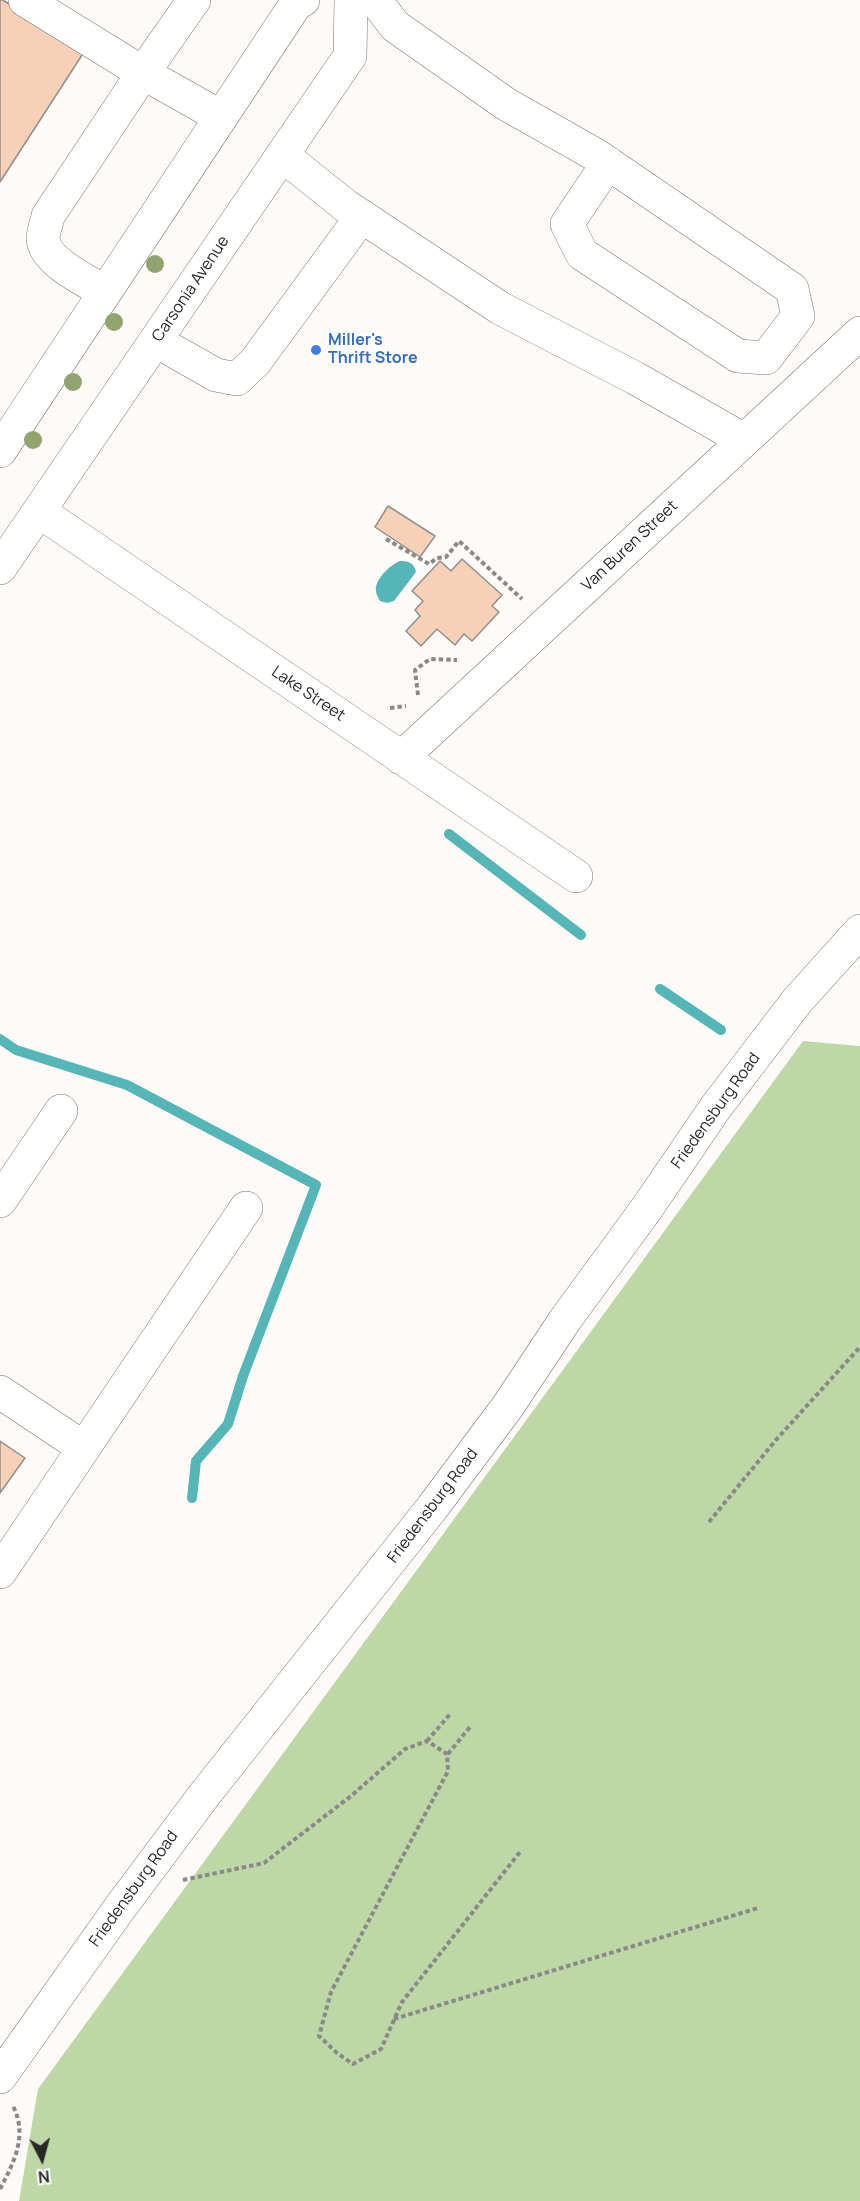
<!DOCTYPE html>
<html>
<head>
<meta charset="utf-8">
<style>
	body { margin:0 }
	#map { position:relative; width:860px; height:2201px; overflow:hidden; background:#fdfaf8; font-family:Manrope,sans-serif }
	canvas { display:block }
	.north { position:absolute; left:12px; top:2129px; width:60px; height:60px; -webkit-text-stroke:4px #fff; paint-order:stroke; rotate:174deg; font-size:16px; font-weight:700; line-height:24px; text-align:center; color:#292827 }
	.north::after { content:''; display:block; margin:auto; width:21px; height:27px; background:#292827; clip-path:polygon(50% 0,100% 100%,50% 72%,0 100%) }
</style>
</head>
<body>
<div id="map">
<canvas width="860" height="2201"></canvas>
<div class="north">N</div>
</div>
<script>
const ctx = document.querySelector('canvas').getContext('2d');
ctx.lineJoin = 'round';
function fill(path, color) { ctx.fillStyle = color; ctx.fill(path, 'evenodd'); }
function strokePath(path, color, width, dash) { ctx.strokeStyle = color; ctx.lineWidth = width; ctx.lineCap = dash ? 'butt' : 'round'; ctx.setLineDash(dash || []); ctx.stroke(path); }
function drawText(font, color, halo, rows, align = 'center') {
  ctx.font = font + ' Manrope,sans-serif'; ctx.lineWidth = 4.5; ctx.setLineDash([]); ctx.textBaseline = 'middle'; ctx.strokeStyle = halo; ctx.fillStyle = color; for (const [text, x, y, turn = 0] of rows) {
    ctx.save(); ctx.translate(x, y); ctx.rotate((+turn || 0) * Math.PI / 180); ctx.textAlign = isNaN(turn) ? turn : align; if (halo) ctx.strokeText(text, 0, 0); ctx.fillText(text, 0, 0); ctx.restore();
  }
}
fill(new Path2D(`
	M803,1041l57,5v1155h-841l19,-112z`), '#bdd7a7');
fill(new Path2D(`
	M400,561c9,0 14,2 16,11l-22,29 -7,2 -7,-2c-2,-4 -4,-7 -4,-10 -2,-11 15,-27 24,-30z`), '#56b5b7');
strokePath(new Path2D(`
	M449,834l132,101
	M660,989l61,41
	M0,1039l16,11 111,35 189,100 -73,191 -15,48 -32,37 -4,37`), '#56b5b7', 10);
const building = new Path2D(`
	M0,0h3l81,52 -84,130z
	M388,506l47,30 -15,21 -45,-30z
	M462,559l40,36 -10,11 7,6 -27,29 -8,-7 -9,11 -18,-16 -16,17 -15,-15 14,-15 -5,-6 8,-9 -11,-10 28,-30 11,10z
	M0,1441l25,17 -25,35z`);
fill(building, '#f6d1b8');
strokePath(building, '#928f8d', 1.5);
const minor = new Path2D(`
	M25,0l118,73 78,44
	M375,0l20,26 111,78 90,51 196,134 6,27 -32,42 -28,-2 -156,-102 -15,-30 41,-61
	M282,155l64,51 154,102 135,70 109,62
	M105,292c-18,-11 -60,-30 -62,-53 0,-7 4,-17 5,-23l95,-143 51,-73
	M156,341l60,34 21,4 18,-17 107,-146
	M0,451l296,-447 7,-4
	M40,512l536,364
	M0,568l350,-512 1,-56
	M401,758l459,-425
	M0,1201l61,-90
	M0,1392l84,56
	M0,1572l246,-364`);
const major = new Path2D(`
	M0,2077l119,-168 86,-115 227,-286 76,-102 57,-86 82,-112 69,-101 81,-106 63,-70`);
strokePath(minor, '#777472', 34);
strokePath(major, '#777472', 34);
strokePath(new Path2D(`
	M386,539l43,25 8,-6 9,-1 13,-16 63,58
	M418,695l-3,-25 15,-11 27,1
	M390,708l16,-2
	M709,1522l66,-81 85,-94
	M427,1741l24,-28
	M448,1754l22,-27
	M183,1880l81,-17 87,-67 54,-47 22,-8 20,13 1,17 -117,221 -12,44 18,17 16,11 28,-15 21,-47 118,-150
	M394,2019l364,-111
	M0,2189c14,-27 28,-53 13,-83`), '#8b8987', 4, [4.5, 3]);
strokePath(minor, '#fff', 33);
strokePath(major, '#fff', 33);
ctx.fillStyle = '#91a470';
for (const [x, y] of [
	[155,264],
	[114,322],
	[73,382],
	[33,440]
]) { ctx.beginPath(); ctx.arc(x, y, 9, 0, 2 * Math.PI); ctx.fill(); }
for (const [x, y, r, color] of [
	[316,350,6,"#3f7fe0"]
]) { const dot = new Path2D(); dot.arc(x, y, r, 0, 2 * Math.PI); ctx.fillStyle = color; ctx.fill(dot); strokePath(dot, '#fff', 2); }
drawText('16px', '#292827', '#fff', [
	["Carsonia Avenue",191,289,-56],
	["Van Buren Street",630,546,-43],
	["Lake Street",308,694,34],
	["Friedensburg Road",716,1111,-54],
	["Friedensburg Road",433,1506,-53],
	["Friedensburg Road",134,1889,-54]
]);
drawText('bold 16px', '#366cbe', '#fff', [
	["Miller's",328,341],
	["Thrift Store",328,359]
], 'left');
</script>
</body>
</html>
